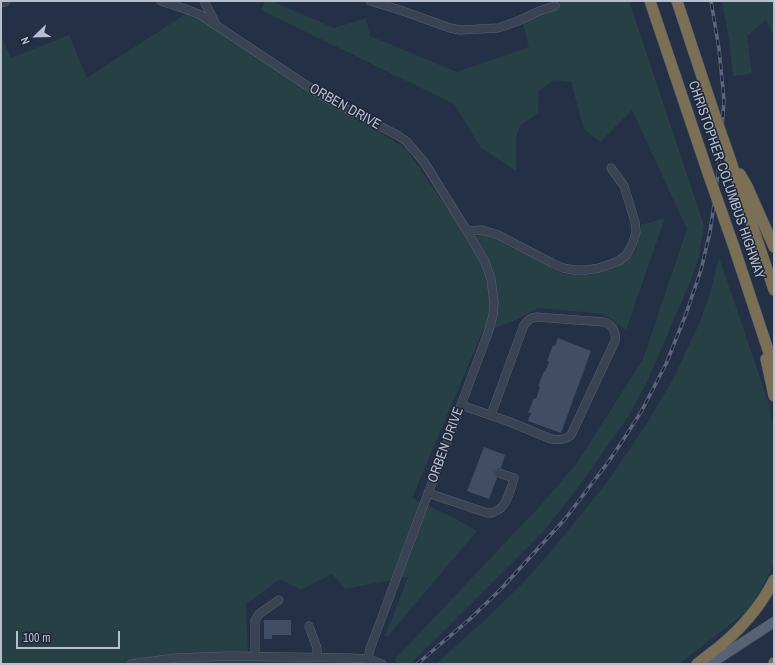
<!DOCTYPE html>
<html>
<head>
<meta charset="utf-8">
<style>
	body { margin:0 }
	#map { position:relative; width:775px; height:665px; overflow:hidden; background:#243045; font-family:"Archivo Narrow",sans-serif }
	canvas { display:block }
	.frame { position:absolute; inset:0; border:2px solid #b7bece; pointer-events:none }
	.north { position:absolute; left:16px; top:16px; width:40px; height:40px; -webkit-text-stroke:3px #1e273a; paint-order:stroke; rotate:247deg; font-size:11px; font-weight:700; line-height:16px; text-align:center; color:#b7bece }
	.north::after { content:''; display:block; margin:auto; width:14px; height:18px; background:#b7bece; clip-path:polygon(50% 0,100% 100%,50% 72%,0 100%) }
	.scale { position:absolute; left:16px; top:631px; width:104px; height:18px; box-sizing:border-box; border:2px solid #b7bece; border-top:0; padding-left:5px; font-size:12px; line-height:14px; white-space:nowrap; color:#b7bece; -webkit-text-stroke:3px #1e273a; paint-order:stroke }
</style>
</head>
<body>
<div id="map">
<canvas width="775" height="665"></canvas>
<div class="frame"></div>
<div class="north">N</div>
<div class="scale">100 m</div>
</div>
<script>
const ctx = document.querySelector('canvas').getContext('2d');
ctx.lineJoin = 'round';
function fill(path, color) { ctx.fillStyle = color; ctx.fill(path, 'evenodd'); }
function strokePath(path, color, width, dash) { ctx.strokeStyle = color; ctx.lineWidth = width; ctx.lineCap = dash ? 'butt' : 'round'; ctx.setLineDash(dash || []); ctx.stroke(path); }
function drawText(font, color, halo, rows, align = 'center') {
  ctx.font = font + ' "Archivo Narrow",sans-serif'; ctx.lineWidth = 3; ctx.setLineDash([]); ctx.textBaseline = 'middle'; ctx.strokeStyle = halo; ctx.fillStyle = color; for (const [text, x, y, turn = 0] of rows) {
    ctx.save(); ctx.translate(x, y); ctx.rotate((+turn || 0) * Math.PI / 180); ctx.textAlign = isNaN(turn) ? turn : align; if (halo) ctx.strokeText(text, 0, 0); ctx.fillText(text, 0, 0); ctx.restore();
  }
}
fill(new Path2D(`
	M265,1h7l62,27 32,-10 4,18 87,36 72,-25 -8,-30 41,-16h67l75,225 -5,30 -9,26 -42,98 -18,34 -53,75 -34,43 -95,95 -38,37h-12l-4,-4 145,-153 38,-44 66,-104 44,-130 -55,-119 -32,32 -16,-13 -13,-47 -18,-2 -14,11 -1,22 -17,12 -5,12v34l-35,-23 -27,-44 -193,-94z
	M722,1h52v36l-8,-17 -19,16 5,38 -19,2 -4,-37z
	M190,11l216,138 58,83 11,4 7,-2 12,5 70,35 25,1 28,-8 19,-15 5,-27 24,-7 -39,112 -23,-16 -65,-6 -22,12 -34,13 -70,165 42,20 23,13 -89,105h-3l23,-59 -63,12 -13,-15 -31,16 -21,-11 -34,25 2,52 86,8h-333v-628l10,22 58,-23 18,43z
	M719,257l50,147 5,29v129l-5,13 -20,35 -70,54h-243l53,-48 34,-33 30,-34 55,-68 37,-55 27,-45 27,-57 12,-34z`), '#264046');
fill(new Path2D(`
	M558,338l33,13 -30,82 -33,-12 3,-8h-3l6,-15 2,1 4,-12 -2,-1 6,-15 1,1 4,-10 -2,-1 6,-16 2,1z
	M484,447l21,8 -4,13h-3l-4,3v3l3,4 -8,21 -22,-8z
	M264,620h27v15h-19v4h-8z`), '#414d65');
const minor = new Path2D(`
	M161,1l27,9 13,5 14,10
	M204,1l13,25 107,71 73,38 9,6 18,21 43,69 18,31 6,17 3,24 -1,12 -4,15 -119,319 -2,10
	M370,1l30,9 50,18 10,2 38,-2 9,-3 11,-4 21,-10 16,-5
	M1,3l5,-2
	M467,231l15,-1 16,5 54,28 11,5 11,2h13l12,-2 20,-7 7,-6 4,-6 3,-7 3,-10 -1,-10 -11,-36 -13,-18
	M461,405l49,17 41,17c8,1 14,1 20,-4l44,-94c2,-10 -3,-16 -11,-19l-68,-5c-6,1 -8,3 -12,8l-33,90
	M428,493l59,20c19,1 23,-22 27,-35l-15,-5
	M309,626l8,22v9
	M255,656v-35l4,-7 20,-14
	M131,664l45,-6 54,-2 120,2 18,1 14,5`);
const major = new Path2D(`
	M710,664l64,-42`);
const highway = new Path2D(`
	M650,1l59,175
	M677,1l37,112
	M728,153l46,137
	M740,174l7,12 27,61
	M734,247l40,121
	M766,359l8,37
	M697,664c8,-6 15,-12 22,-17 23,-19 42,-41 55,-67
	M774,664v-1`);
strokePath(minor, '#586072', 9);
strokePath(major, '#434b5e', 11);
strokePath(highway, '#444d5f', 12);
strokePath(minor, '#394354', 8);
strokePath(major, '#576274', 10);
strokePath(highway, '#7b6f55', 11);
const rail = new Path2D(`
	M417,664l53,-45 31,-30 64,-70 44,-58 16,-24 16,-25 25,-48 20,-50 15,-44 9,-38 5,-35 5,-40 4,-57 -5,-51 -8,-48`);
strokePath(rail, '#5b667c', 3.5);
strokePath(rail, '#1e273a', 2, [6]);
const highwayBridge = new Path2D(`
	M714,113l14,40
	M709,176l25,71`);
strokePath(highwayBridge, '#444d5f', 12, []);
strokePath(highwayBridge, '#7b6f55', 11);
drawText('14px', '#b7bece', '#1e273a', [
	["ORBEN DRIVE",345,107,29],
	["CHRISTOPHER COLUMBUS HIGHWAY",726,180,71],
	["ORBEN DRIVE",446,445,-70]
]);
</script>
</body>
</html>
